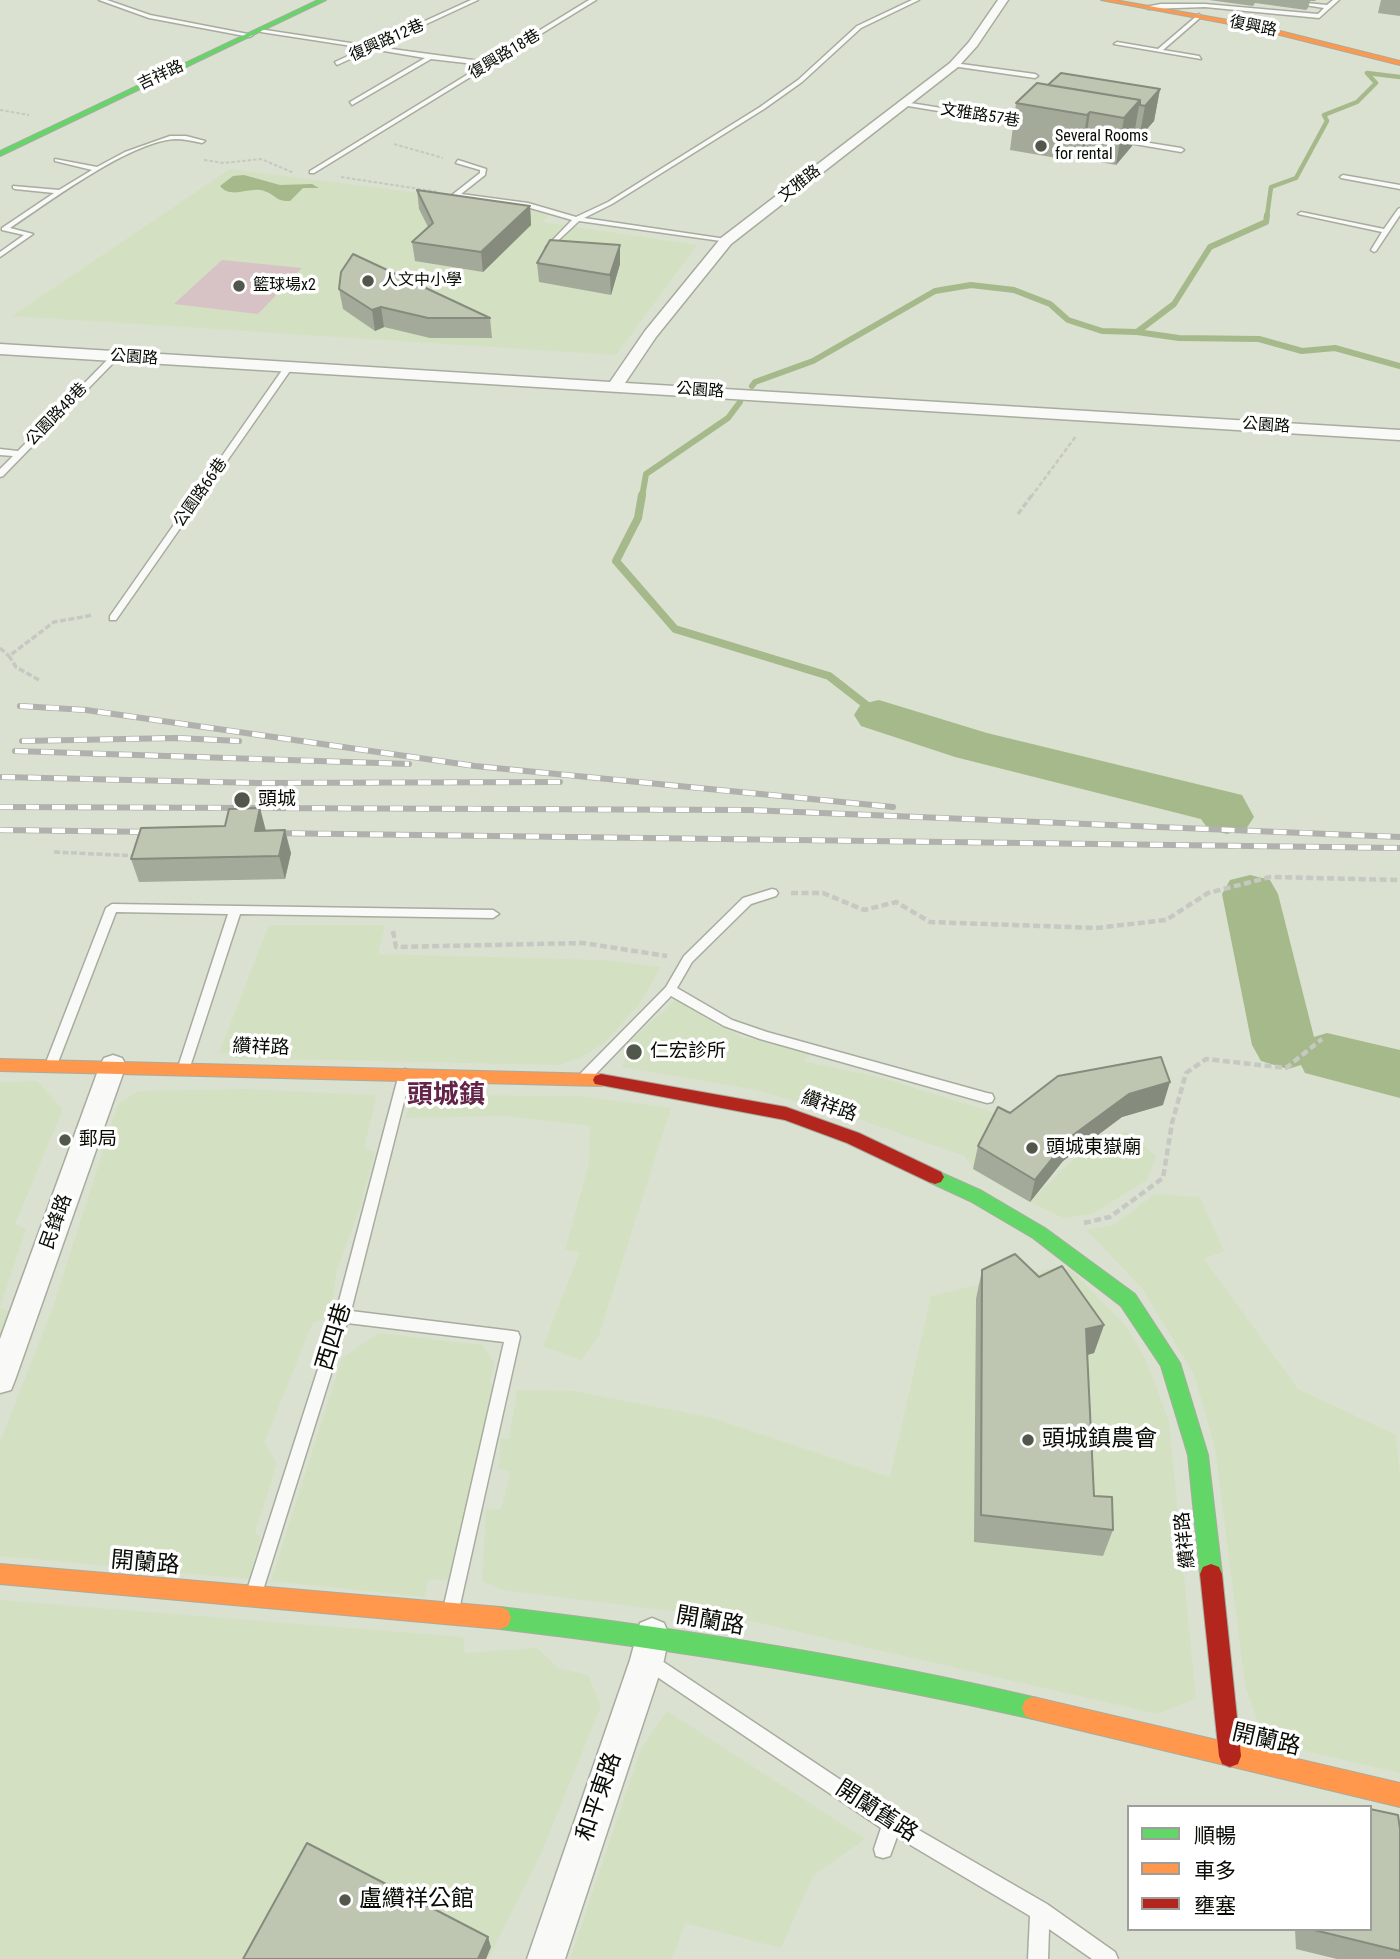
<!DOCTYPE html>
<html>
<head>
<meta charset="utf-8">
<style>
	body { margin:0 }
	#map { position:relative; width:1400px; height:1959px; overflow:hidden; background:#dae1d0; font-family:"Roboto Condensed","Noto Sans TC",sans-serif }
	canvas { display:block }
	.legend { position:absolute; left:1127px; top:1805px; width:245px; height:126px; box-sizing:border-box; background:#fff; border:2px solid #9d9e9b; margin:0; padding:9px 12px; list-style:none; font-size:21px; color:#090d04 }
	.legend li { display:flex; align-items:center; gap:14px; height:35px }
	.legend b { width:35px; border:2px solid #9d9e9b }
</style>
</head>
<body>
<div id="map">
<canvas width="1400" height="1959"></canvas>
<ul class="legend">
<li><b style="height:9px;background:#63d668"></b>順暢</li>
<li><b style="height:9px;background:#ff974d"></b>車多</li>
<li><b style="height:9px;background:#b3261e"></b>壅塞</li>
</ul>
</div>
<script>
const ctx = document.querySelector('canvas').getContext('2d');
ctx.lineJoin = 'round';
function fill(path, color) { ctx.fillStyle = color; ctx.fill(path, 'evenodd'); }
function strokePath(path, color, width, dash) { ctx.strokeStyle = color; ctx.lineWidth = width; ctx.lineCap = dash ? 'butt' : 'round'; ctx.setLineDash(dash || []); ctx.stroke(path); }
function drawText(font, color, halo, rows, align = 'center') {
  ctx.font = font + ' "Roboto Condensed","Noto Sans TC",sans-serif'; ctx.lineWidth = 7; ctx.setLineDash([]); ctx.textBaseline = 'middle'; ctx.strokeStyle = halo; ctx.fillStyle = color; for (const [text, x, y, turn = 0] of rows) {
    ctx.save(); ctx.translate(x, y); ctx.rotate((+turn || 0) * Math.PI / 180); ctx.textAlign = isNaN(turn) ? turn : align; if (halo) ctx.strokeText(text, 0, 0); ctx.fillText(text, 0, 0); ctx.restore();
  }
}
fill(new Path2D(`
	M230,169l325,41 -13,12 155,23 -81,110 -604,-39z
	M269,925h116l-7,29 225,6 58,7 -23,39 -35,38 -21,13 -23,8 -323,-7v-5h-17z
	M677,999l38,25 28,13 67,16 -6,8 78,17 113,35 -2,17 -20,39 -8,-13 -107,-37 -102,-29 -134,-23 10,-28z
	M37,1081l26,28 -48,115 11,5 -26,78 8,4 -8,24v-253z
	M243,1089l134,6 -13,53 11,4 -14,53 -25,68 -5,45 -18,4 -49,121 13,20 -22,70 6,4 -12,42 -249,-23v-114l53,-135 65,-203 21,-13z
	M415,1095l163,1 93,12 -72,227 -18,25 -38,-14 37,-94 -15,-2 24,-87 1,-37 -82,-10 -103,2z
	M1126,1131l30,25 -9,24 -55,34 -28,4 -34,-16 68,-67 10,7z
	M1155,1194l45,3 24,54 -20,8 94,130 98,46 4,40v298l-120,-28 -19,-14 -16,-46 -30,-237 -21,-74 -52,-86 -56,-58 28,-5z
	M1052,1268l18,1 55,56 21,35 23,62 27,276 -38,16 -407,-93 -248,-31 -21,-9 4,-72 15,1 9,-39 -12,-2 3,-31 8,1 8,-49 57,1 139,27 177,59 41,-181z
	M379,1333l103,12 13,19 -6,18 8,5 -47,194 -22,-2 -3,18 -154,-16 71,-223z
	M0,1600l463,37 2,16 72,-5 21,20 30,7 13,31 -61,150 -52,103h-488z
	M667,1711l198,128 -52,37 -32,72 -96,-25 -13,36h-102l71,-210z`), '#d4e0c2');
fill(new Path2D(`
	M222,260l80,8 -44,46 -84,-10z`), '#d7c2c6');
fill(new Path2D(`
	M244,175l36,10 32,-1 7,4h-16l-13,13c-14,1 -15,-7 -26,-10 -14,-5 -33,9 -44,-5l13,-10z`), '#a6b98a');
strokePath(new Path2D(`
	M1267,216l4,-29 25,-9 31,-57 -3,-6 33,-13 19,-19 -9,-10 33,4`), '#a6b98a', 4.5);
strokePath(new Path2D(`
	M1137,332l42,6 80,1 43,12 33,-3 65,18
	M752,386l3,-4 58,-21 122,-70 36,-6 43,5 36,14 18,16 34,11 35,1 37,-28 36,-57 56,-25 1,-7
	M642,497l4,-23 82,-56 12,-16`), '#a6b98a', 6);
strokePath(new Path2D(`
	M642,495l-4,23 -22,43 59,68 154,47 50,39`), '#a6b98a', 8);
fill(new Path2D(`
	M879,700l108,33 255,62 12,22 -8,12 -19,5 -19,-5 -7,-10 -246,-62 -94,-31 -7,-11 7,-11z
	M1250,875l20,5 8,14 36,143 13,-4 73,17v48l-95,-25 -4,-8 -13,4 -27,-8 -9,-16 -30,-151 8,-14z`), '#a6b98a');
const lane = new Path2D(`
	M99,0h8l43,15 103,20 -3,2 -101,-19z
	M471,0h7l-101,47 111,15 101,-62h7l-102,63v2h-4l-176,108h-4v-2l173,-106 -52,-6 -79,46 -2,-3 75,-44 -53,-9 -35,16 -2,-3 30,-14 -104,-16 -2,-3 111,17z
	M912,0h7l-58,28 -59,54 -38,27 -152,95 -28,14 142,21 3,2 -1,1 -149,-21 -31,29 -2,-1v-2l26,-27 -45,-13 -75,-12 28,-22v-3l-24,-7 2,-3 28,9 -1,6 -24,19 67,9 48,14 32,-15 152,-95 38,-27 59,-54z
	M1274,0l53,5 6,-5h6l-20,18 -114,-11 -57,2 -3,-2 16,-3h44l113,10 6,-6z
	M1199,14l2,3 -38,33 36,6 2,3 -87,-15 3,-2 41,7z
	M954,63l81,11 3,2 -3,2 -83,-12z
	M904,102l125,20 3,2 -3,2 -127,-21z
	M170,136h16l19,5 -3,2c-9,-2 -18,-4 -27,-4 -46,3 -126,63 -165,89l23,6 -33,23v-5l24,-17 -22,-5v-2l52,-35 -39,-4 -2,-1v-2l46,4 33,-20 -37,-9v-2l42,8 28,-15z
	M1119,138l62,10 3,2 -3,2 -64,-11z
	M1343,175l57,10v4l-59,-11 -1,-1z
	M1400,208v7l-24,36 -2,1 -3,-2 11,-18 -84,-18 3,-2 83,17 14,-20z
	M112,355l7,2 -116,119 -3,1v-8l13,-13 -13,-1v-6l18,2z
	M285,366l7,2 -176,252h-6v-4z
	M772,889l4,1 2,3 -2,3 -25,8 -59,58 -15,26 55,32 35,12 220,61 5,1 2,4 -2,4 -5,1 -227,-64 -36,-13 -53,-30 -80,83h-10l-1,-3 1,-3 85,-86 18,-31 59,-58z
	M112,904l381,6 6,4 -6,4 -253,-4 -50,153 -1,3h-10l-1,-3 50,-153 -112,-2 -59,153 -1,3h-10l-1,-3 61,-157z
	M405,1069l5,2 1,3 -60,237 162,20 5,1 2,5 -60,268 -2,6 -6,2 -6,-2 -2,-6 60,-263 -157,-19 -83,264 -2,6 -6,2 -6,-2 -2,-6 87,-271 64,-242 1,-3z
	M647,1651l251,167 149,86 68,48 3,7h-26l-43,-30 -1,30h-20l2,-43 -133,-79 -7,19 -7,2 -7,-2 -2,-7 7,-21 -240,-162 -3,-6 3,-6z`);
const street = new Path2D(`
	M998,0h10l-31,46 -19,21 -227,177 -75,93 -31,46 775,47v10l-1400,-86v-10l610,38 35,-51 76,-93 229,-175 19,-21z
	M113,1055l9,3 4,7 -111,315 -4,10 -11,3v-54l100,-274 4,-7z
	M652,1618l12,5 5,12 -5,25 -99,299h-38l103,-299 10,-37z`);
const fast = new Path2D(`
	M318,0h8l-326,156v-5z
	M935,1170l47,21 63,37 90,66 45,69 28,92 14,119 -3,7 -8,3 -8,-3 -3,-7 -12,-119 -27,-89 -40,-60 -88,-68 -63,-37 -41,-19 -3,-5 3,-5z
	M500,1607c179,21 357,49 533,90l8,3 3,8 -3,8 -8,3c-176,-40 -354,-69 -533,-90l-8,-3 -3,-8 3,-8z`);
const slow = new Path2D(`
	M1101,0h14l141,25 144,36v4l-144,-36z
	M0,1059l601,15 6,2 2,4 -2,4 -6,2 -601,-15z
	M0,1564l500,43 8,3 3,8 -3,8 -8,3 -500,-45z
	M1033,1697l367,86v24l-367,-88 -8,-3 -3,-8 3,-8z`);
const jam = new Path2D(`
	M601,1074l185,33 73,26 82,39 3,5 -3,5 -6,2 -6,-2 -82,-39 -62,-23 -190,-36 -2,-4 2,-4z
	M1211,1564l8,3 3,7 19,182 -3,8 -8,3 -8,-3 -3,-8 -19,-182 3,-7z`);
strokePath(lane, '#a7ac9f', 3);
strokePath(street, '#a7ac9f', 3);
strokePath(fast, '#a7ac9f', 2);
strokePath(slow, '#a7ac9f', 2);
strokePath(jam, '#a7ac9f', 2);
strokePath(new Path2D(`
	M0,110l29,5
	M394,144l49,14
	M204,160l20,3 37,-4 33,14
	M341,177l98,15`), '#c6c8c3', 2, [3.5, 2]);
strokePath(new Path2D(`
	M1031,497l45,-61`), '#c6c8c3', 2.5, [4.5, 2.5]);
strokePath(new Path2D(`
	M1018,514l14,-19
	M0,648l9,8
	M39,680l-23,-13 -7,-11 45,-34 39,-7
	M54,852l83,4`), '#c6c8c3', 3.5, [6, 2.5]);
strokePath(new Path2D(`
	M791,893h32l41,17 32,-8 34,20 166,6 70,-8 42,-27 62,-16 130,3
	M393,931l3,16 187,-4 84,13
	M1084,1223l26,-6 53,-39 9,-55 14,-50 20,-14 80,9 36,-29`), '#c6c8c3', 4.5, [7, 3.5]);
fill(lane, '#f9faf8');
fill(street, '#f9faf8');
fill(fast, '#63d668');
fill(slow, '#ff974d');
fill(jam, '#b3261e');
const rail = new Path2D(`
	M20,706l66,4 389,56 418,41
	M22,741l155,-3 62,3
	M15,751l394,13
	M2,777l256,6 302,-1
	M0,807l749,3 651,27
	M0,830l158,2
	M266,833l1134,15`);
strokePath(rail, '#b0b1ad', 6);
strokePath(rail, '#fff', 4.5, [13]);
fill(new Path2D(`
	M1209,0h107l-1,1h-5l-2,7 -2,2 -51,-7 -2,3z
	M1381,0h19v16l-22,-3z
	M1048,85l112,4 -6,32 -15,17 -5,-1 -2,9 -16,19 -33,-6 -3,3 -70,-12 6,-47z
	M417,190l113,16 1,19 -48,47 -68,-11 -3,-19 16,-15 -9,-18z
	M537,263l83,1 -9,31 -72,-13z
	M339,289l151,29 2,20h-62l-46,-11 -9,4 -32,-22z
	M266,831l25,22 -6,26 -146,3 -8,-23z
	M1163,1105l-41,12 -59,44 -33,41 -57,-33 5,-23 32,-33z
	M982,1270l57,7 65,48 -10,28 -7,2 7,141 19,34 -10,26 -129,-14 2,-243z
	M1400,1829v130h-63l-41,-10 -1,-20h75z`), '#a3aa99');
fill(new Path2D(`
	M1160,89l-6,32 -15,17 6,-32z
	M1140,100l-8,46 -16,19 8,-47z
	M1090,112l-7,47 -3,3 7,-47z
	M530,206l1,19 -48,47 -2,-20z
	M620,245v19l-9,31 -1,-20z
	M381,307l3,20 -9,4 -3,-21z
	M260,808l6,23h-11z
	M285,830l6,23 -6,26 -6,-23z
	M1170,1082l-7,23 -41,12 -59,44 -33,41 5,-22 34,-42 60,-44z
	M1104,1325l-10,28 -17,5 9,-29z
	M488,1937l3,10 -5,12h-8z`), '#858b7d');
const building = new Path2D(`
	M1061,73l99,16 -15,17 -5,-1v-5l-92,-15z
	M1037,83l103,17 -16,18 -34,-6 -3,3 -71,-12z
	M417,190l113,16 -49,46 -69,-10 21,-19z
	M550,240l70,5 -10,30 -73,-12z
	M353,254l137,64h-62l-47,-11 -9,3 -33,-21 2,-17z
	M260,808l-5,23 30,-1 -6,26 -148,3 10,-31 84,-2 4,-17z
	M1161,1057l9,25 -41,12 -60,44 -34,42 -57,-34 20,-39 12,6 48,-37z
	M1015,1254l24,23 23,-11 42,59 -18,4 8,167 18,1 1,33 -132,-15 1,-245z
	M1370,1809l28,6 2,14v122l-86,-21 56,-1z
	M307,1843l181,94 -10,22h-235z`);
fill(building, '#bec6b2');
strokePath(building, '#858b7d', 2);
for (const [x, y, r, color] of [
	[1041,146,7,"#52574b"],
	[368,281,7,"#52574b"],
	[239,286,7,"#52574b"],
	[242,800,9,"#52574b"],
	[634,1052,9,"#52574b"],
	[65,1140,7,"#52574b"],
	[1032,1148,7,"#52574b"],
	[1028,1440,7,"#52574b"],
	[345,1900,7,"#52574b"]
]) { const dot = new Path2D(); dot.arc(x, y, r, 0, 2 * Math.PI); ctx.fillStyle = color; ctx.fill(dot); strokePath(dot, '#fff', 2.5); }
drawText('16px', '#090d04', '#fff', [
	["復興路",1253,27,11],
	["復興路12巷",387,41,-24],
	["復興路18巷",505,55,-31],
	["吉祥路",161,76,-25],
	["文雅路57巷",980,116,9],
	["文雅路",800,184,-38],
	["公園路",134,358,4],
	["公園路",700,391,4],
	["公園路48巷",57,415,-46],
	["公園路",1266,426,4],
	["公園路66巷",201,493,-55]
]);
drawText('16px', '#090d04', '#fff', [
	["Several Rooms",1055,137],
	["for rental",1055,155],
	["人文中小學",382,281],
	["籃球場x2",253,286]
], 'left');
drawText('19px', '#090d04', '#fff', [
	["頭城",258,800],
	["仁宏診所",650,1052],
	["郵局",79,1140],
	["頭城東嶽廟",1046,1148]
], 'left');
drawText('19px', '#090d04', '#fff', [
	["纘祥路",261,1048,2],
	["纘祥路",829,1107,19],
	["民鋒路",57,1222,-70],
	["纘祥路",1186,1540,-96]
]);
drawText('23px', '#090d04', '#fff', [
	["西四巷",335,1337,-73],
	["開蘭路",145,1564,5],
	["開蘭路",710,1622,10],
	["開蘭路",1266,1741,13],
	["和平東路",600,1797,-71],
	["開蘭舊路",876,1812,33]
]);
drawText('23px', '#090d04', '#fff', [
	["頭城鎮農會",1042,1440],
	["盧纘祥公館",359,1900]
], 'left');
drawText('bold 26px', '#632447', '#fff', [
	["頭城鎮",446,1096]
]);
</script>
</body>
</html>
